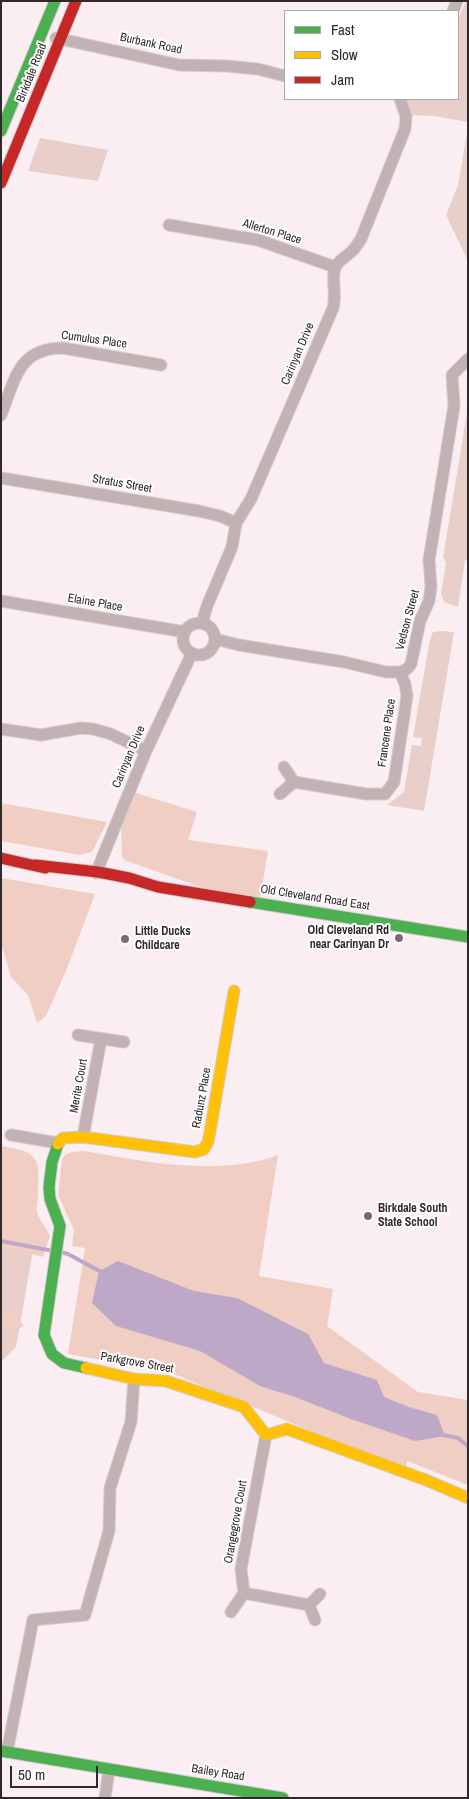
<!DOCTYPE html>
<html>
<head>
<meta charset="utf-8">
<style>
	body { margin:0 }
	#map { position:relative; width:469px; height:1799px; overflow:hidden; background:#faeef2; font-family:"Archivo Narrow",sans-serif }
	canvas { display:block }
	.frame { position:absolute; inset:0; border:2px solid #31282b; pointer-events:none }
	.legend { position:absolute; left:284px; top:10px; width:175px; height:90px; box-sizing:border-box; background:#fff; border:1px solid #ada9aa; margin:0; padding:6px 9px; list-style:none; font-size:15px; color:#31282b }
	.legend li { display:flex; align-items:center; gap:10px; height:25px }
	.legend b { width:25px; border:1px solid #ada9aa }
	.scale { position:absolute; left:10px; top:1766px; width:88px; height:22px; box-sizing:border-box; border:2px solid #31282b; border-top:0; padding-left:6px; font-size:15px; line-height:18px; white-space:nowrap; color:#31282b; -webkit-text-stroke:4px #fff; paint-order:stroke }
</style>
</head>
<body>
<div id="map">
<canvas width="469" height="1799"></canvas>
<div class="frame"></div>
<ul class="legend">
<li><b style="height:6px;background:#4caf50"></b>Fast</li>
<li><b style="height:6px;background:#ffc107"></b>Slow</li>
<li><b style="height:6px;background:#c62828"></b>Jam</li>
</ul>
<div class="scale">50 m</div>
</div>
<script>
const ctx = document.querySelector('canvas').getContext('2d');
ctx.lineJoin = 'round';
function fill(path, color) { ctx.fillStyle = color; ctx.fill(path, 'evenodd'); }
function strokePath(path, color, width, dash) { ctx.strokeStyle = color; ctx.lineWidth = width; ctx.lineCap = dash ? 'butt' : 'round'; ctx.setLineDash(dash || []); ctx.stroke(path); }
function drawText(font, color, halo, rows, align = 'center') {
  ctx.font = font + ' "Archivo Narrow",sans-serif'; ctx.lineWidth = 4; ctx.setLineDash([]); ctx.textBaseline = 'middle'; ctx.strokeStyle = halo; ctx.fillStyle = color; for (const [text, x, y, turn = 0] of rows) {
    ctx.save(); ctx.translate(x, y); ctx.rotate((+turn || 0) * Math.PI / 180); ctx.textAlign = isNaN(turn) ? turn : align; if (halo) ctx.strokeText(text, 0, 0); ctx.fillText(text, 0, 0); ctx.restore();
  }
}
fill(new Path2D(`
	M466,1h2v121l-34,-6 -26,-1 -5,-16h55v-79z
	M468,128v133l-22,-46 12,-30z
	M40,138l68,12 -10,31 -70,-10z
	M468,407v154l-3,-1 -7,47 -14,-5 -3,-9 5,-30 -3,-6z
	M441,631l13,1 -30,179 -37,-6 17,-13 8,-47 9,1 1,-8 -9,-1 17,-98 3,-7z
	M1,1234l34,5 -19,108 -14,14z`), '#e8cfc9');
fill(new Path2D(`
	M136,793l61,19 -9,28 80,11 -8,48 -45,-7 -91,-32 -2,-4 -1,-34z
	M1,803l106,19 -15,30 -12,3 -79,-14z
	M1,878l94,16 -29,77 -20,45 -9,7 -9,-28 -17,-18 -10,-34z
	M1,1146c39,6 39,12 37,50 0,5 -2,12 -1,16 2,8 10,17 13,24l-7,21 -18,-5 -24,-2z
	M83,1151c54,9 110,21 165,12 10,-1 20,-5 30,-8l-19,121 74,13 -6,37 91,66 50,8v85l-61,-24 -2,9 -236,-98 -101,-18 17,-106 -13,-2 2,-16 -16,-35 4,-35 3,-5 7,-3z
	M1,1312l15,3 8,11 -9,4 -14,-2z`), '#f1cec4');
fill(new Path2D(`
	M118,1261l76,30 43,7 71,36 16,29 53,17 7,17 25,10 28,8 8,21 -30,5 -64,-22 -56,-22 -35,-11 -60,-35 -84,-25 -24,-23 7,-32z`), '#bea8c8');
strokePath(new Path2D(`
	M1,1241l52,10
	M60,1252l8,2 35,19
	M443,1435l15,3 10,8`), '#bea8c8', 4);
const street = new Path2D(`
	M453,11l4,-10
	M56,38l123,27 48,1 31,3 27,7
	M169,225l89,15 77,27
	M1,415c14,-35 17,-67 62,-67l98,17
	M1,478l198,33 21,5 16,7
	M1,601l184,31
	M183 639a16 16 0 1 1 32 0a16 16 0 1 1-32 0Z
	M204,624v-8l3,-10 25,-59 4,-24 15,-24 82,-191c4,-14 -2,-28 2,-40 2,-7 11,-11 16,-16 4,-3 7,-9 10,-13l44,-110 1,-13 -6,-17
	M215,639l24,6 105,17 42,10h14l7,-3 4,-5 9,-43 9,-20 2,-14 -2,-27 25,-154 -2,-31 16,-16
	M1,729l40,6 40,-7 12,1 18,5 35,17
	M294,782l72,12h19l9,-12 13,-86 -2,-12 -5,-12
	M280,794l14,-12 -10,-15
	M96,873l50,-122 46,-98
	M78,1035l46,7
	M11,1135l47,8
	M83,1137l18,-98
	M266,1435l-25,134 3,24 65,12 11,-11
	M309,1605l6,15
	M231,1612l13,-19
	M7,1752l26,-132 52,-5 24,-84 1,-43 21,-66 3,-43
	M105,1798l4,-29`);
const fast = new Path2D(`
	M1,131l54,-130
	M250,902l218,35
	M58,1144l-6,18 -3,25 1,12 10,27 -16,109 8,19 12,9 22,5
	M1,1751l282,47`);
const slow = new Path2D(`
	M58,1144l5,-6 20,-1 112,15 9,-3 4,-7 2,-10 24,-141
	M86,1368l48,11 32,2 78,26 22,28 21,-6 139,51 42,18`);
const jam = new Path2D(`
	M1,183l75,-182
	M1,858l44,10
	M35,865l63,7 31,6 29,9 92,15`);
strokePath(street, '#d5cbcf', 13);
strokePath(fast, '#d5cbcf', 13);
strokePath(slow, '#d5cbcf', 13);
strokePath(jam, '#d5cbcf', 13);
strokePath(street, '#c2b2b4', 11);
strokePath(fast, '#4caf50', 11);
strokePath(slow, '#ffc107', 11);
strokePath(jam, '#c62828', 11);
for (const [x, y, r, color] of [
	[399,938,5,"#776d71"],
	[125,939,5,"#776d71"],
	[368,1216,5,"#776d71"]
]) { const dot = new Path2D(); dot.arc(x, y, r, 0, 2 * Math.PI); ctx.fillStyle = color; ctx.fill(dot); strokePath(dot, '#fff', 2); }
drawText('12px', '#31282b', '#fff', [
	["Burbank Road",151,44,12],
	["Birkdale Road",32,73,-68],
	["Allerton Place",272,232,17],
	["Cumulus Place",94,340,8],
	["Carinyan Drive",298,354,-67],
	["Stratus Street",122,484,10],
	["Elaine Place",95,603,10],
	["Vedson Street",408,620,-75],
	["Francene Place",387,733,-82],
	["Carinyan Drive",129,757,-67],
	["Old Cleveland Road East",315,898,9],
	["Merite Court",79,1086,-80],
	["Radunz Place",202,1098,-80],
	["Parkgrove Street",137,1363,10],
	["Orangegrove Court",236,1522,-80],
	["Bailey Road",218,1773,9]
]);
drawText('bold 12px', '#31282b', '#fff', [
	["Old Cleveland Rd",389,931,"right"],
	["near Carinyan Dr",389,945,"right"],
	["Little Ducks",135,932],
	["Childcare",135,946],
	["Birkdale South",378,1209],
	["State School",378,1223]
], 'left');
</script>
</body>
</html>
